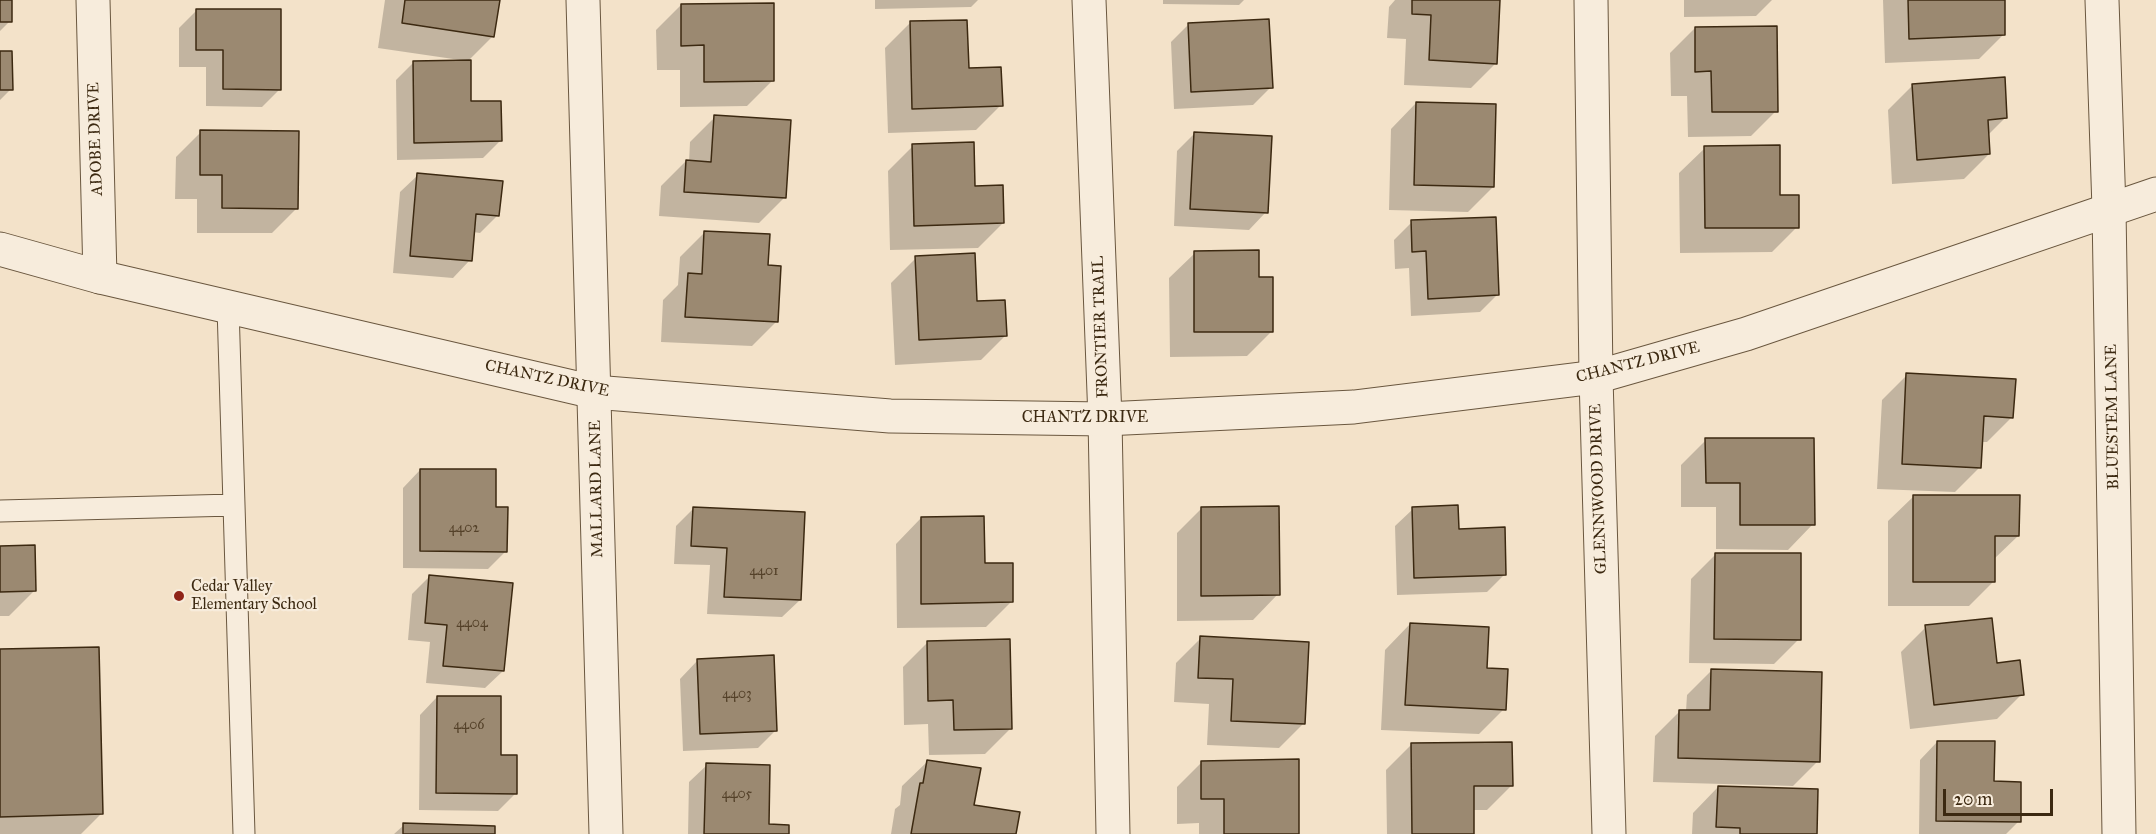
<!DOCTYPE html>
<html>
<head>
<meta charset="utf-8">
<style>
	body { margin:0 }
	#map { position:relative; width:2156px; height:834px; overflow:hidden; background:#f3e2c9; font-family:"IM FELL Great Primer",serif }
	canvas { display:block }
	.scale { position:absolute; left:1943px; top:789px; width:110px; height:27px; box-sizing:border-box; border:3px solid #3c2911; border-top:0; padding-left:8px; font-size:18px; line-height:21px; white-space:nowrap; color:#3c2911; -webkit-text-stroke:4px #f7ecdc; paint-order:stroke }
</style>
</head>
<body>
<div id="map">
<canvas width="2156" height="834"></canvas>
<div class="scale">20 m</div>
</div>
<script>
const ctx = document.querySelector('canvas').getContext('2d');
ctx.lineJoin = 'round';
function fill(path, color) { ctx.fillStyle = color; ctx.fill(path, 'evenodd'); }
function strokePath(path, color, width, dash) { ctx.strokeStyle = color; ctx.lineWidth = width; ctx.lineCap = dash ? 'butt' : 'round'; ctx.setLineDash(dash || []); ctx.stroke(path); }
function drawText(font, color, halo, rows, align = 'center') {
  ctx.font = font + ' "IM FELL Great Primer",serif'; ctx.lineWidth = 4.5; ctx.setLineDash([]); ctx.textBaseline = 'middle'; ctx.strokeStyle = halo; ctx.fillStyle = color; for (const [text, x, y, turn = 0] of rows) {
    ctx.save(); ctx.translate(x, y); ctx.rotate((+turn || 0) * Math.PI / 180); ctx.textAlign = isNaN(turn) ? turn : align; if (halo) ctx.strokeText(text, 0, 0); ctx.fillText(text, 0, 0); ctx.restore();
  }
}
fill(new Path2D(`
	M0,0h10v21l-10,10z
	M385,0h113l-5,36 -26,26 3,41 30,38 -17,17 -86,2 -1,-80 18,-18h46v-2l-82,-12z
	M875,0h103l-7,7 -96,2z
	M1163,0h81l-5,5 -76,-1z
	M1395,0h103l-2,63 -25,25 -67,-3 2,-46 -19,-1 2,-31z
	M1684,0h88l-16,16 -72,1z
	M1883,0h120l1,34 -25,25 -94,4z
	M681,5l91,76 -25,25 -67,1v-37h-23l-1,-40z
	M197,10l83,79 -18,18 -56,-1v-39h-27v-39z
	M910,23l57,47 34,35 -25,25 -88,3 -3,-85z
	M1189,24l82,63 -18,18 -79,4 -3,-67z
	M1695,28l81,83 -25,25 -63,1 -1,-41h-16l-1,-43z
	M0,53l11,36 -11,11z
	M1913,85l93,32 -18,18 1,19 -25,25 -72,5 -4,-74z
	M1416,103l77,84 -25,25 -79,-2 2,-81z
	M715,117l69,81 -25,25 -100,-7 2,-30 25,-25 3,1 1,-20z
	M201,132l96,76 -25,25h-75v-34h-22l1,-42z
	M1195,133l71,79 -17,18 -75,-4 3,-75z
	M913,146l60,41 30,36 -25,25 -88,2 -2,-79z
	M1705,148l74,49 18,30 -25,25 -92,1 -1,-80z
	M418,175l80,40 -18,18 -7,-1 -3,28 -17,18 -60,-5 7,-81z
	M1412,222l85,73 -17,17 -69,4 -2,-48 -14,1 -1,-29z
	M705,232l62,35 10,54 -25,25 -91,-4 2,-42 15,-15 2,-28z
	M1195,253l63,25 14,53 -25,25 -77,1 -1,-79z
	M916,258l60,45 30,32 -25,25 -86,5 -4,-82z
	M1907,375l105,42 -25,25h-6l-1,25 -25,25 -78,-3 5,-89z
	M1706,440l107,84 -25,26 -72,-1v-42h-35v-42z
	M420,470l74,39 12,42 -18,18 -85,-1v-80z
	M1914,496l104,40 -24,23v22l-25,25h-81v-85z
	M694,508l106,92 -18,17 -75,-3 3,-49 -36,-1 2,-38z
	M1202,508l76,86 -25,26 -76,1v-88z
	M1413,509l45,22 47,43 -18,18 -90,3 -2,-69z
	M921,518l62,47 28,37 -25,25 -89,1 -1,-84z
	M0,547l34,44 -25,25h-9z
	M1716,554l83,85 -25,25 -85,-1 2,-84z
	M430,576l73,95 -18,17 -59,-5 4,-41 -22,-2 4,-46z
	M1410,624l75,46 19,39 -25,25 -98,-4 4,-80z
	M1926,627l70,38 26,29 -25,25 -87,10 -9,-77z
	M1201,638l103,85 -25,25 -72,-3 2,-41 -35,-2 2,-39z
	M928,642l82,87 -25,25 -56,1 -1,-31 -24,1 -1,-58z
	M0,651l101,163 -20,20h-81z
	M697,661l79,69 -18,18 -75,3 -3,-72z
	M1712,670l106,91 -25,25 -140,-4 2,-46 25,-25h6l1,-16z
	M437,697l78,97 -17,17 -79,-1 1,-95z
	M1937,742l56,41 26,38 -13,13h-87l1,-74z
	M1411,745l101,40 -25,25h-14v24h-86l-1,-64z
	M928,761l45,45 42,28h-124l4,-25 5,-4 2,-19z
	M1202,762l96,72h-99v-11l-22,1v-37z
	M707,765l60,61 21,8h-100l1,-52z
	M1718,787l97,47h-123l1,-21z
	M404,825l89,9h-99z`), '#0003');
const building = new Path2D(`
	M0,0h12v22h-12z
	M405,0h95l-6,37 -92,-14z
	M1412,0h88l-3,64 -68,-4 2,-45 -19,-1z
	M1908,0h97v35l-96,4z
	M774,3v78l-70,1v-37l-23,1v-42z
	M196,9h85v81l-58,-1v-39h-27z
	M1269,19l4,69 -82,4 -3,-69z
	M967,20l2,48 32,-1 2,39 -91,3 -2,-88z
	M1777,26l1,86h-66l-1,-41 -16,1v-45z
	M0,51h12l1,39h-13z
	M471,60v41h30l1,40 -88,2 -1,-82z
	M2005,77l2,41 -19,2 2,34 -73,6 -5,-76z
	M1416,102l80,2 -2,83 -80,-2z
	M714,115l77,5 -5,78 -102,-6 2,-32 25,2z
	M200,130l99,1 -1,78 -76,-1v-33h-22z
	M1194,132l78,4 -4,77 -78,-4z
	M974,142l1,44 28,-1 1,38 -90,3 -2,-82z
	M1780,145v50h19v33h-94l-1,-82z
	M417,173l86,8 -4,35 -23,-2 -4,47 -62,-5z
	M1496,217l3,78 -71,4 -2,-48 -14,1 -1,-32z
	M704,231l66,3 -2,31 13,1 -3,56 -93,-5 3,-44 14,1z
	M1259,250v27h14v55h-79v-81z
	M975,253l2,48 28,-1 2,36 -88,4 -4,-84z
	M1906,373l110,6 -3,39 -29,-2 -3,52 -79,-4z
	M1705,438h109l1,87h-75v-42h-34z
	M420,469h76v38h12l-1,45 -87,-1z
	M1913,495h107l-1,41h-24v46h-82z
	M1458,505l1,24 46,-2 1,48 -92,3 -2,-71z
	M1279,506l1,89 -79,1v-89z
	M693,507l112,5 -4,88 -77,-3 3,-49 -36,-2z
	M984,516l1,47h28v39l-92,2v-87z
	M35,545l1,46 -36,1v-46z
	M1715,553h86v87l-87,-1z
	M429,575l84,8 -9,88 -61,-5 4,-41 -22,-2z
	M1992,618l5,45 23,-3 4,35 -90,10 -9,-80z
	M1410,623l79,4 -2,41 21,1 -2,41 -101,-5z
	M1200,636l109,6 -4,82 -74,-3 2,-42 -35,-1z
	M1010,639l2,90 -58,1 -1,-30 -25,1 -1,-60z
	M99,647l4,167 -103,3v-168z
	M774,655l3,76 -77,3 -3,-75z
	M1711,669l111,3 -2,90 -142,-4 1,-48h31z
	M437,696h64v59h16v39l-81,-1z
	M1937,741h58l-1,40 27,1v40l-85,-1z
	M1512,742l1,44h-39v48h-62l-1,-91z
	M1299,759v75h-75v-35h-23v-38z
	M927,760l54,8 -7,37 46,7 -4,22h-105l9,-51h3z
	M706,763l64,2 -1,59 20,1v9h-85z
	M1718,786l100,3 -1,45h-77v-6l-24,-1z
	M403,823l92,3v8h-92z`);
fill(building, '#9b8971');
strokePath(building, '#3c2911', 1.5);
const service = new Path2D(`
	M228,307l16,527
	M0,511l234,-6`);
const minor = new Path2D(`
	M93,0l7,277
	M583,0l23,834
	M1089,0l16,419 8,415
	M1591,0l5,377 13,457
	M2102,0l7,209 10,625`);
const tertiary = new Path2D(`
	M0,249l100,28 494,115 296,24 215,3 249,-12 242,-30 150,-43 410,-140`);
strokePath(service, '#6a573f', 23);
strokePath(minor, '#6a573f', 35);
strokePath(tertiary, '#6a573f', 35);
strokePath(service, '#f7ecdc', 21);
strokePath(minor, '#f7ecdc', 33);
strokePath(tertiary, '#f7ecdc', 33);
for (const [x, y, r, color] of [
	[179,596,6,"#8f2418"]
]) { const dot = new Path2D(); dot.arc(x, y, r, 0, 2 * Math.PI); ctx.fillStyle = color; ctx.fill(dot); strokePath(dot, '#f7ecdc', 2); }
drawText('14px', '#544129', null, [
	["4402",464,529],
	["4401",764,572],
	["4404",472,624],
	["4403",737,695],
	["4406",469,726],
	["4405",737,795]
]);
drawText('16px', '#3c2911', '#f7ecdc', [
	["ADOBE DRIVE",96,139,-92],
	["FRONTIER TRAIL",1101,327,-92],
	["CHANTZ DRIVE",1638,363,-14],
	["CHANTZ DRIVE",547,379,12],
	["BLUESTEM LANE",2113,417,-91],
	["CHANTZ DRIVE",1085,418],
	["MALLARD LANE",597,489,-91],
	["GLENNWOOD DRIVE",1599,489,-92]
]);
drawText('16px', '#3c2911', '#f7ecdc', [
	["Cedar Valley",191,587],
	["Elementary School",191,605]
], 'left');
</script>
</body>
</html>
